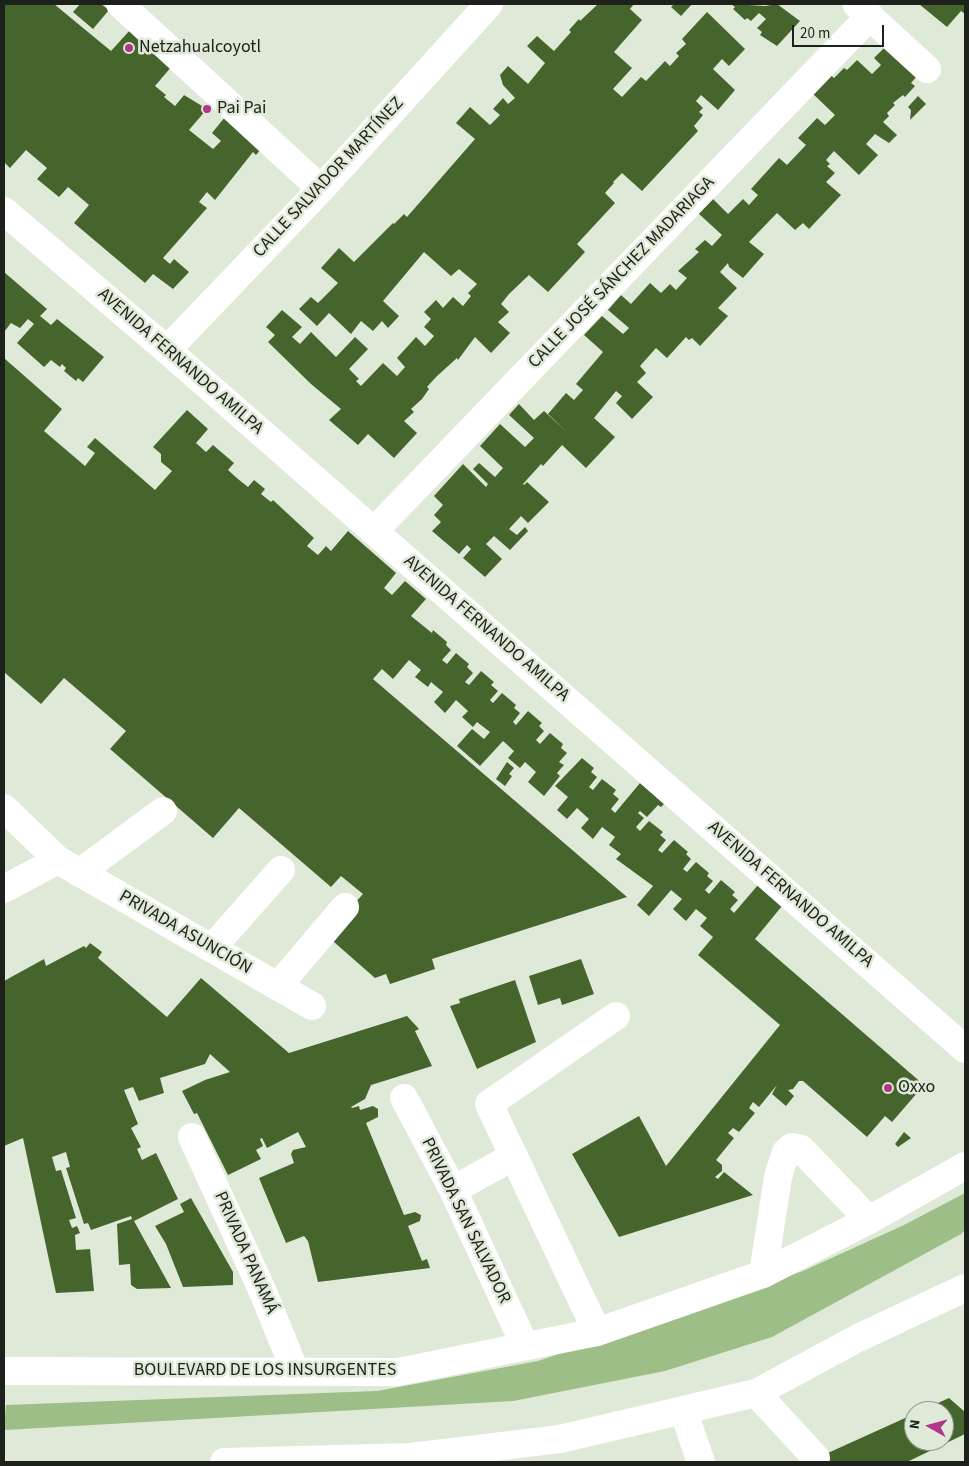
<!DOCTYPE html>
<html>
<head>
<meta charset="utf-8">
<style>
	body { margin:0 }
	#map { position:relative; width:969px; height:1466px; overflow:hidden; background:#dfe9d8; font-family:"Source Sans 3",sans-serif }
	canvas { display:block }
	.frame { position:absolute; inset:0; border:5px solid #1d211b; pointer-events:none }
	.north { position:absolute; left:904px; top:1401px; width:50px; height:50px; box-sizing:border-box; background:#dfe9d8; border:1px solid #91998c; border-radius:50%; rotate:277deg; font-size:14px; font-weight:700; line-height:20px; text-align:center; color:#1d211b }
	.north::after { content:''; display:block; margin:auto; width:18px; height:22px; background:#b03689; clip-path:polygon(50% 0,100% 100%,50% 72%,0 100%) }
	.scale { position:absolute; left:792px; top:25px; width:92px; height:22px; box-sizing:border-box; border:2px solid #1d211b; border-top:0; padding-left:6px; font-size:15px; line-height:18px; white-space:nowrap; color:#1d211b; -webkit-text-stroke:4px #dfe9d8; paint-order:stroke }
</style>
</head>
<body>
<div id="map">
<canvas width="969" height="1466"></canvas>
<div class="frame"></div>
<div class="north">N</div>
<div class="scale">20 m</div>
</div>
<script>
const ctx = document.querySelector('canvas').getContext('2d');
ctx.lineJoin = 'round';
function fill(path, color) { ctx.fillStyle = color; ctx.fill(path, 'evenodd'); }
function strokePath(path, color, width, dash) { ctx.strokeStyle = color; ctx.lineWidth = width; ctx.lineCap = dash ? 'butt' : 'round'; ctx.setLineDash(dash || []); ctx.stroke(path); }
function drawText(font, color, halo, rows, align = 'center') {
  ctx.font = font + ' "Source Sans 3",sans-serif'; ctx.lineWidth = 5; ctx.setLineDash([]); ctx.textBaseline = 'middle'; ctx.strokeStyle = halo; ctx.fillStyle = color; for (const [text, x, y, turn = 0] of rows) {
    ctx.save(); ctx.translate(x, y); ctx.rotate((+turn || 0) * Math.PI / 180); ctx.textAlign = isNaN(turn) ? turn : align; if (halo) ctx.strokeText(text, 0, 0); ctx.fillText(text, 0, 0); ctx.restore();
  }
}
fill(new Path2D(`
	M965,1193v37l-4,4 -189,103 -107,34 -152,30 -508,29 -1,-2 2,-23 371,-14 161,-30 265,-90 101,-46z`), '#9dbe87');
fill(new Path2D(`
	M4,4h50l57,47 20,-22 41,37 -17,20 11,9 -2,2 11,9 9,-11 23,14 -18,21 24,19 8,-8 -9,-8 13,-16 39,28 -8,10 -3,-3 -38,48 -8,-8 -8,10 8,6 -44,50 7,6 4,-5 15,13 -16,17 -20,-15 -8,9 -71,-60 15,-18 -21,-18 -9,10 -22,-18 10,-11 -21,-18 -16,18 -6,-6z
	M80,4h21l8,6 -16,19 -20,-17z
	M598,4h36l-4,5 12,11 -28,32 18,16 -19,21 9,8 19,-20 5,4 19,-20 5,5 9,-10 -3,-3 10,-9 -4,-5 25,-27 38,37 -16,17 -7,-7 -9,10 22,21 -17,20 -17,-15 -5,6 7,7 -4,4 4,3 -9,11 4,5 -56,60 -20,-18 -9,9 1,1 -9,10 10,10 -38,41 8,8 -37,40 -19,-17 -20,19 -8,10 8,8 -11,10 12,11 -19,20 -16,-16 -17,23 -1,-2 -21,19 -9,10 2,2 -7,10 -11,10 3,3 -10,9 13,12 -23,25 -26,-24 -10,11 -29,-25 12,-11 -30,-25 -43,-42 7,-7 -9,-8 16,-17 20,17 -10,10 8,7 11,-12 25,25 19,-20 13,12 -19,20 10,10 -3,2 5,5 22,-23 14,13 8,-9 -8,-9 19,-21 9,9 9,-10 -10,-9 7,-8 -7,-7 12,-12 7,8 10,-11 10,9 8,-10 -3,-3 9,-9 -18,-15 -8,7 -27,-24 -41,49 16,15 -11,12 -6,-7 -9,10 -12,-10 -10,13 -22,-21 -12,13 -18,-17 12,-12 7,6 20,-20 -17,-15 18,-20 15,14 39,-39 1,1 10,-10 3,3 68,-78 -19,-16 14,-16 20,18 10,-10 -7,-6 10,-11 5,6 7,-6 -12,-13 -3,-10 8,-9 20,18 17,-21 -18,-17 10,-10 17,15 17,-19 -2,-2 10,-11 1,2z
	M674,4h18l-11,12 -10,-9z
	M731,4l34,2 12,-2 23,17 -23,25 -17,-11 2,-3 -5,-4 9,-9 -7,-6 -8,8 -4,-3 -2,2 -12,-11 2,-2z
	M919,4h46v10l-4,-3 -14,16z
	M884,48l33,28 -6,7 4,3 -10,11 -2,-2 -10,8 2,2 -8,8 2,3 -6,6 14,13 -8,8 -14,-9 -9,10 12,11 -19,20 -25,-24 -8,9 4,4 -3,2 8,7 -9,9 15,13 -32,34 -6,-6 -8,7 -18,-17 -28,29 15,12 -21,24 -14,-11 -1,-4 -8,9 17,16 -19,20 10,8 -28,30 -8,-8 -3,2 -3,-3 -19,21 -11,-10 -16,18 6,7 -9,9 16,15 -21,22 -16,-16 6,-7 -6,-5 -22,27 21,19 -29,31 -24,-23 -19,21 -2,-2 -18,20 1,1 3,-3 22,20 -21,21 -7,-7 -12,13 8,6 8,-8 3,4 -18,19 -16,-14 -8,8 16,15 -17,18 -22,-19 8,-9 -4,-4 -8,9 -27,-23 9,-9 -7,-7 9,-10 -9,-9 29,-32 23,23 2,-3 -15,-15 6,-6 16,14 8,-9 -23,-22 20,-22 25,23 9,-9 -25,-23 10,-11 15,16 10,-9 25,23 -21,-20 18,-21 8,7 9,-10 -7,-6 27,-32 -19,-17 18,-19 21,18 6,-6 -21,-18 13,-15 10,9 19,-21 11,10 9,-9 6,6 11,-12 -9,-7 21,-19 -4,-3 10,-9 7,6 10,-11 -24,-22 14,-15 16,16 15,-15 6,6 9,-10 -7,-6 28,-31 8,7 19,-20 -8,-7 19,-20 8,7 10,-10 -23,-22 17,-19 5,4 10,-10 3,2 10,-10 15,14 9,-9 -7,-7z
	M918,96l8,8 -16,16 1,-10 -3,-3z
	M4,272l43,37 -7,7 11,9 6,-6 47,38 -21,25 -5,-4 -2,3 -12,-10 2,-3 -4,-4 -2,3 -9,-7 -7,7 -27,-24 17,-19 -6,-5 -8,9 -9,-5 -7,9z
	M4,358l58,51 -18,22 41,35 10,-13 -8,-6 8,-9 60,52 17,-19 -11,-9v-8l-8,-7 34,-37 21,19 -12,14 10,9 7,-7 21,18 -6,7 10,9 10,8 6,-7 11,9 -4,5 10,8 2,-2 41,38 -7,8 11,9 8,-9 5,5 17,-20 48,42 -12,15 8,7 13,-14 21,18 -15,17 21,17 1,-3 14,12 -1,3 5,5 -9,10 5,4 9,-11 13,11 -2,3 6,6 -8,9 4,3 12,-14 13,11 -3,3 7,6 -8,9 3,3 9,-10 14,12 -2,3 6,5 -7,9 3,3 12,-14 14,12 -3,3 5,5 -8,9 4,4 10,-11 13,11 -2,4 6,5 -8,9 5,3 -7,8 3,3 -16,20 -16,-14 8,-10 -11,-10 -5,6 -12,-10 6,-7 -11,-10 -23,25 -23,-20 15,-17 12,10 6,-7 -13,-10 -4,5 -11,-10 6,-6 -12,-11 -11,13 -11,-11 9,-10 -12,-10 -3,5 -13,-10 6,-7 -12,-10 -16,19 -11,-10 -9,10 254,218 -195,62 3,10 -45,15 -4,-10 -11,4 -49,-43 37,-41 -22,-18 -10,11 -92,-79 -26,30 -103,-89 16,-18 -62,-53 -23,26 -37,-32z
	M582,758l12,10 -3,4 6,5 -8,10 4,3 9,-11 14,11 -3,4 6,5 -8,10 4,4 25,-30 24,21 -3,3 -3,-2 -11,12 -7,-6 -2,2 6,5 -8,9 4,4 9,-10 14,11 -3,3 6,5 -8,10 4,3 12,-13 14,12 -2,2 5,5 -8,10 4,3 9,-10 13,11 -2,3 6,5 -8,9 4,4 12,-14 14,12 -3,3 6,5 -8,9 4,4 24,-28 24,21 -27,33 169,146 -32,37 -7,-6 -18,21 -64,-56h-4l-6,8 -5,1 6,6 -8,10 -14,-12 5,-9 -18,22 -6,-5 -4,6 6,5 -16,19 -6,-4 -5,5 6,5 -18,22 6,5v6l-7,6 3,2 6,-7 29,23 -134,42 -47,-83 67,-38 27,50 114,-141 -82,-70 15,-18 -13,-11 7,-8 -11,-9 -10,12 -13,-12 9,-10 -11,-9 -22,26 -12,-11 16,-19 -37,-27 5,-5 -12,-9 6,-8 -13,-10 -9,12 -12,-11 8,-9 -12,-11 -10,11 -10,-9 11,-13 -13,-11z
	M507,762l7,6 -5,6 3,2 -7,10 -9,-7z
	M90,943l12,9 -4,6 69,59 34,-39 88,75 118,-37 12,13 -4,2 17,35 -61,19 -6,14 -14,8 1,1 7,-2 1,4 13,-4 5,3v8l-12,6 38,92 11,-3 6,3 -1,6 -12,5 14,35 5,-2 3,9 -112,14 -10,-41 -4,-5 -18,7 -27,-65 35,-15 -3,-9 2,-4 13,-3 -8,-15 -31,16 -5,-10 -2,1 3,7 -7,4 5,9 -33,16 -31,-62 -3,1 -12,-23 23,-11 25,-8 -20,-18 -5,10 -45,14 4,15 -25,8 -6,-14 -9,3 14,34 -7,4 10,19 -4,2 5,11 14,-7 22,46 -44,22 37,67 -34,1 -6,-4 -1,-21 -11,1 -2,-41 15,-5 -1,-3 -40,14 -3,-7 -4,1 -18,-56 4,-1 -4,-15 -14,5 4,14 5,-1 15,48 -7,2 3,8 5,-2 3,7 -5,2 1,15 14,-1 4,42 -38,2 -33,-155 -19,8v-165l40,-22 2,7 38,-20 2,2z
	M581,959l13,35 -32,11 -2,-7 -22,7 -9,-29z
	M515,980l21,62 -59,27 -27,-63 10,-3 -1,-4z
	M904,1132l7,6 -13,9 -3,-3z
	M191,1198l42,74v13l-50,2 -17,-43 -11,-18 29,-14 -4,-8z
	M949,1398l16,14v22l-58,28h-99l106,-48v27h30v-30h-24z`), '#46652d');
strokePath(new Path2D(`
	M120,4l201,185
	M857,5l70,64
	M4,211l163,139 798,699
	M167,350l154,-161 168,-185
	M374,531l496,-515
	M4,808l54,52 254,146
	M79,873l84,-62
	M4,889l54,-29
	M212,948l69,-78
	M278,986l67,-79
	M404,1098l49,92 72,156
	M192,1137l71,155 32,79
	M453,1190l61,-34
	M763,1274l15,-97 8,-25 6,-5 9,2 68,71
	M597,1332l-108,-228 127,-88
	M756,1393l60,65
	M683,1410l18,52`), '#fff', 28);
strokePath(new Path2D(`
	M4,1371l394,1 199,-40 166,-58 106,-54 96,-54
	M224,1462l187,-5 149,-18 196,-46 102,-55 107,-50`), '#fff', 28);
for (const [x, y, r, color] of [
	[129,48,5,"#b03689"],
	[207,109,5,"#b03689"],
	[888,1088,5,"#b03689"]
]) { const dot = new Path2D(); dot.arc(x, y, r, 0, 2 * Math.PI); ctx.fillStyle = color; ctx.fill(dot); strokePath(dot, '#dfe9d8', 2); }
drawText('18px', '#1d211b', '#dfe9d8', [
	["Netzahualcoyotl",139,48],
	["Pai Pai",217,109],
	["Oxxo",898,1088]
], 'left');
drawText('18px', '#1d211b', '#dfe9d8', [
	["CALLE SALVADOR MARTÍNEZ",329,178,-47],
	["CALLE JOSÉ SÁNCHEZ MADARIAGA",622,273,-46],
	["AVENIDA FERNANDO AMILPA",180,362,41],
	["AVENIDA FERNANDO AMILPA",486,629,41],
	["AVENIDA FERNANDO AMILPA",790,895,41],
	["PRIVADA ASUNCIÓN",185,933,30],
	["PRIVADA SAN SALVADOR",465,1221,64],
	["PRIVADA PANAMÁ",245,1253,66],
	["BOULEVARD DE LOS INSURGENTES",265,1371]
]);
</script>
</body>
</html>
